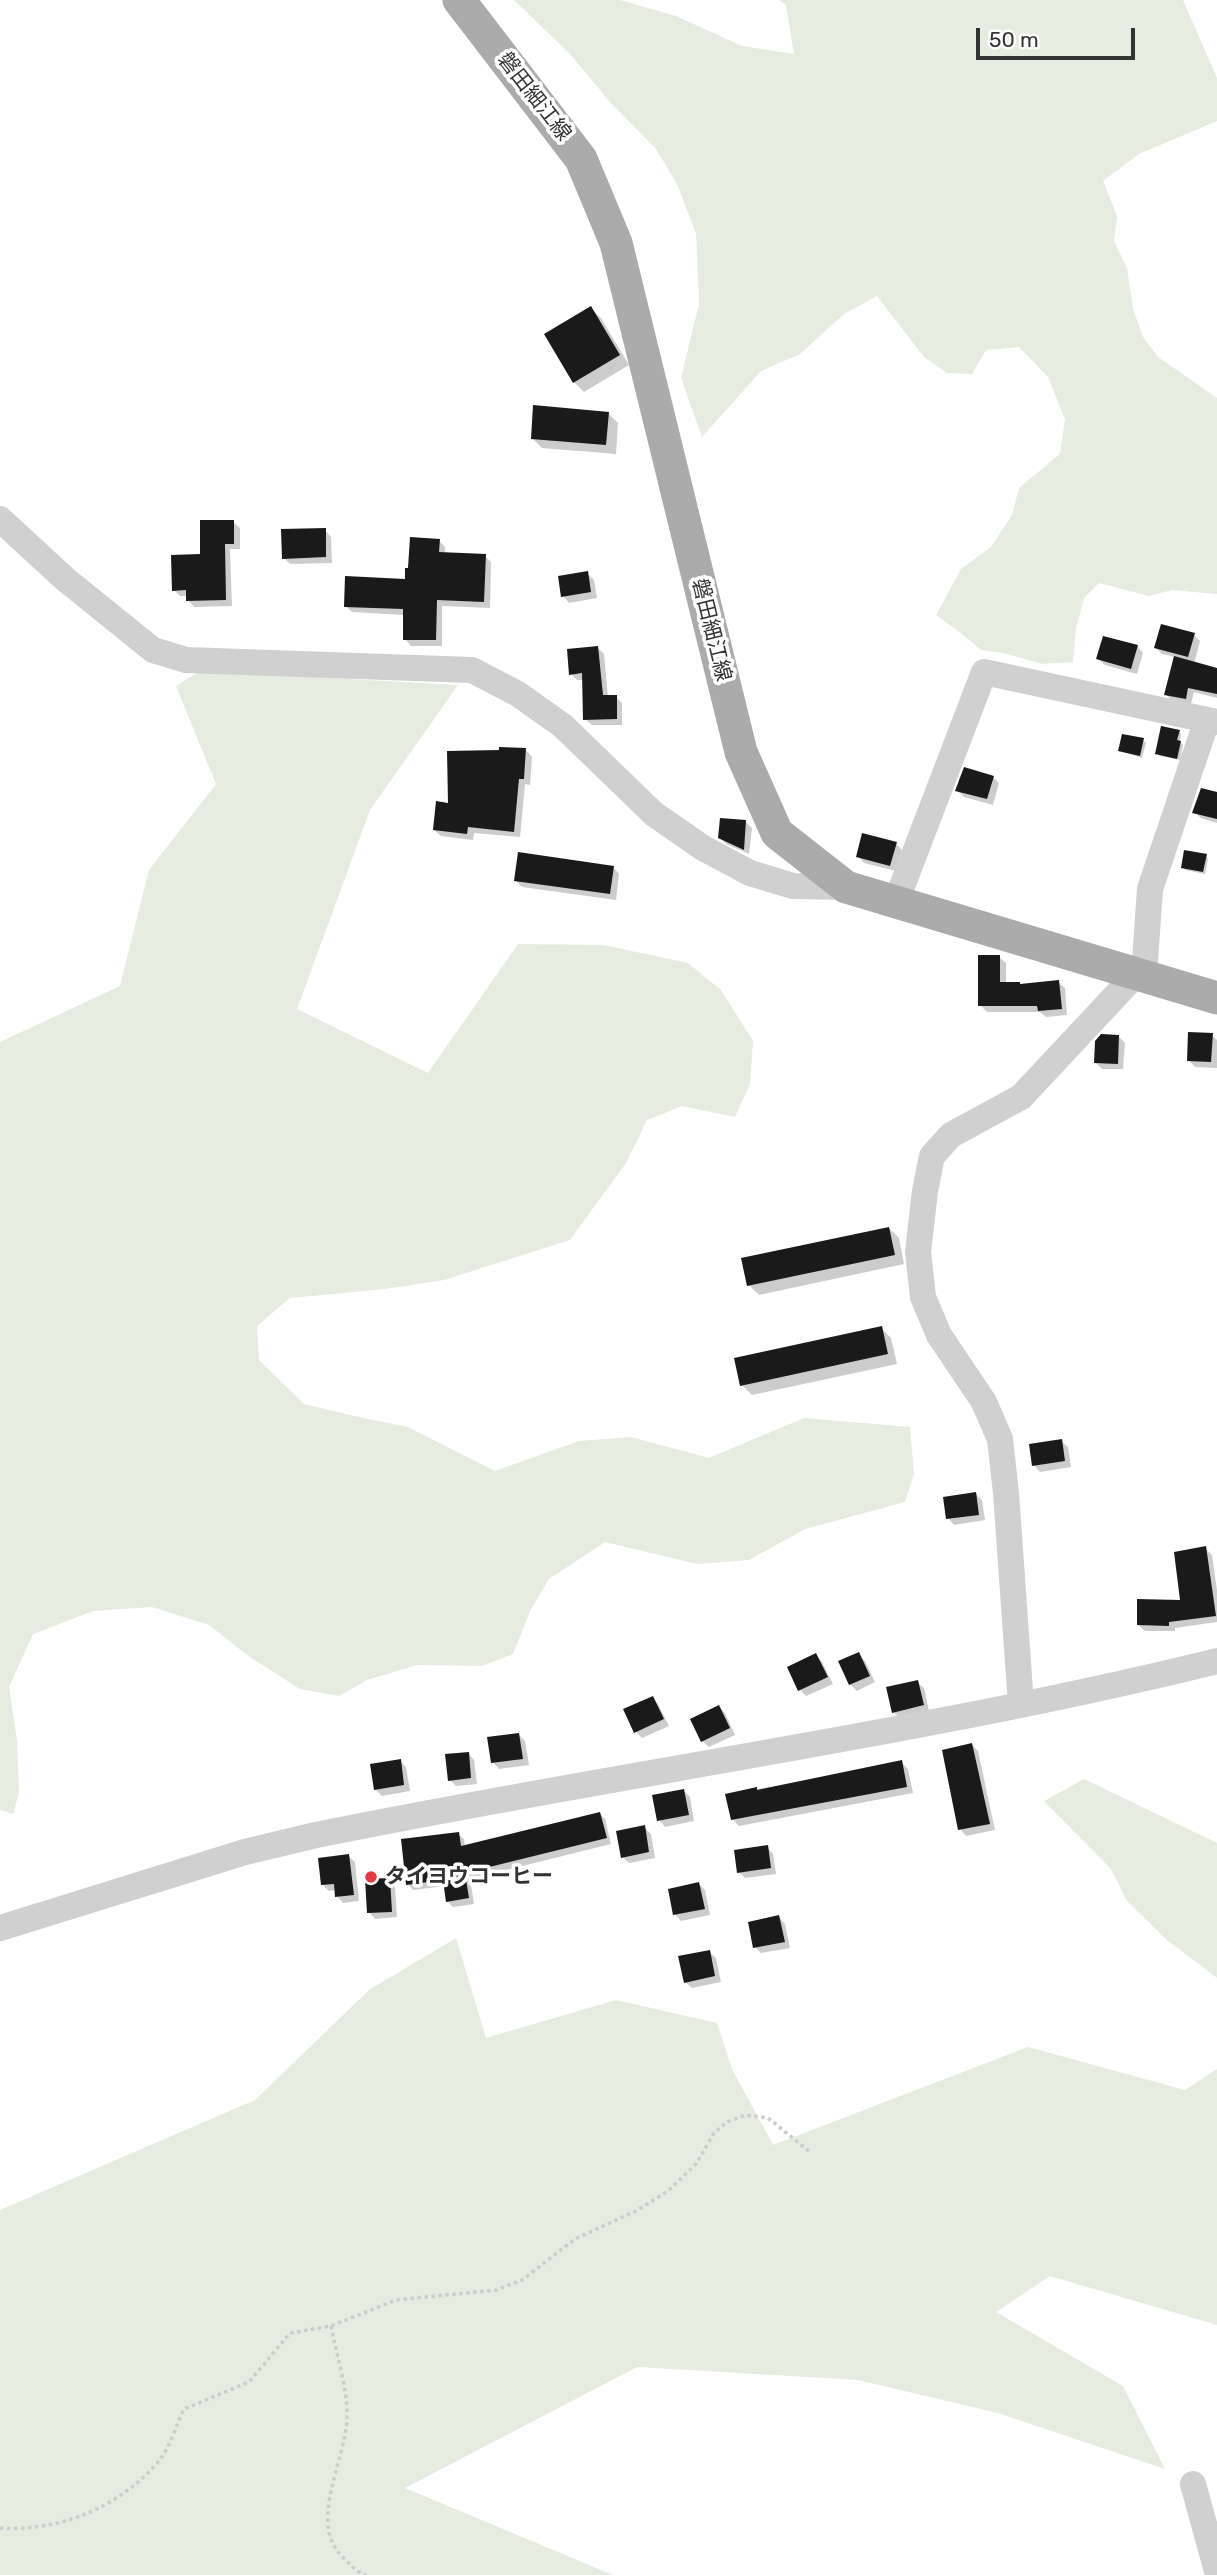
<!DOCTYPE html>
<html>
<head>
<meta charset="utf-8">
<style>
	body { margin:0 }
	#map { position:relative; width:1217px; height:2575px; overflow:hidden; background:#fff; font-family:Rubik,sans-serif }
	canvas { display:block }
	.scale { position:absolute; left:976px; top:28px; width:159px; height:32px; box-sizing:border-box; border:4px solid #333; border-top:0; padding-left:9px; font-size:21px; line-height:24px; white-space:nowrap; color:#333; -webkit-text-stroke:5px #fff; paint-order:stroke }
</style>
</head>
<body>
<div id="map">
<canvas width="1217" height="2575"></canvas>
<div class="scale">50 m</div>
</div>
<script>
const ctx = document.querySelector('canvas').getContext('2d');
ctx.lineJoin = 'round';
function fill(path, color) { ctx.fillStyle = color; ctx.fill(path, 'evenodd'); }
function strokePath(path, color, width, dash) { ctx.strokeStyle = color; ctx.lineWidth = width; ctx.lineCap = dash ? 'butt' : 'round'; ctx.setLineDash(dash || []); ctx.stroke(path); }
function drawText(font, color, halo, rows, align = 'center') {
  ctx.font = font + ' Rubik,"Noto Sans JP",sans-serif'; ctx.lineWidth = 7; ctx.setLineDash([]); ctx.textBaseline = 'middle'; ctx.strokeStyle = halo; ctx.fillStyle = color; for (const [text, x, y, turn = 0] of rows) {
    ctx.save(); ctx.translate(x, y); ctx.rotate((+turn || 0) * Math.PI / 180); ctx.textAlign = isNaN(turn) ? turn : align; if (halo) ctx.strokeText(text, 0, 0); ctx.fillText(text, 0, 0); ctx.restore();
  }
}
fill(new Path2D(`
	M514,0h106l56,16 66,30 52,8 -8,-49 -7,-5h404l34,78v43l-78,33 -36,27 14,35 -3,25 13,27 6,41 10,28 15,20 59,41v196l-45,-4 -23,6 -50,-13 -15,15 -8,31 -3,33 -30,2 -40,-11 -22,-3 -20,-17 -25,-18 25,-46 30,-22 21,-32 7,-27 41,-34 5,-35 -17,-42 -29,-30 -33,3 -14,24 -25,-1 -23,-16 -47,-61 -33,18 -44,40 -39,17 -59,66 -21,-59 18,-74 -3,-71 -19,-49 -21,-35 -46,-47 -39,-47z
	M200,671l258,14 -88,125 -73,199 131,64 90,-129 85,1 85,18 33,27 32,51 -3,43 -15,33 -53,-11 -35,14 -21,43 -56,77 -126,40 -59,9 -95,9 -33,28 2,34 45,44 59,14 45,9 87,44 84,-30 52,-4 78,21 95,-40 106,9 4,47 -9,28 -100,27 -56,31 -52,4 -92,-22 -56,37 -19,32 -17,43 -31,12 -65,-1 -50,15 -28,16 -39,-7 -53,-34 -38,-30 -57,-18 -59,4 -60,23 -24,53 8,54 2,52 -6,21 -13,-4v-768l120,-56 29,-116 67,-86 -40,-98z
	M1084,1779l133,64v135l-50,-38 -40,-39 -16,-32 -67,-68z
	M456,1938l30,100 130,-38 101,23 15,46 41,76 255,-98 157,43 32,-21v256l-167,-49 -54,36 127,74 42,83 -167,-56 -140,-33 -221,-13 -232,121 208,87h-613v-365l255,-110 114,-110z`), '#e6ecdf');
fill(new Path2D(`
	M591,309l10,9 28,47 -45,27 -10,-10z
	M608,413l10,10 -2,31 -74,-6 -10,-10z
	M233,522l7,6v21h-10l2,57 -38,1 -6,-7v-4h-8l-6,-6z
	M325,530l6,7 1,26 -42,1 -6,-6z
	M439,541l6,6v7l40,2 6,6 -1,46 -48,-2v40h-31l-6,-7v-24l-53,-3 -6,-6 61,-25z
	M587,573l7,7 3,18 -28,5 -6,-7z
	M1194,635l6,6 -6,23 23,6v28l-23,-6 -3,12 -20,-4 -5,-6 9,-37 -13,-3 -6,-6z
	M1137,646l6,7 -6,21 -32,-9 -7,-6z
	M598,648l6,6 4,43h8l6,6v22h-30l-7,-6 -1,-39h-7l-6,-6z
	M1179,732l2,2 -1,8 3,3 -3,15 -20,-4 -3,-3z
	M1143,740l3,3 -4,15 -22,-7z
	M526,750l6,7 -2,28 -5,-1 -5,53 -46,-4 -1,7 -32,-4 -7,-6z
	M993,777l6,6 -6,22 -29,-8 -7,-7z
	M1217,794v29l-16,-5 -7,-6z
	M746,822l6,6 -3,26 -23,-10 -6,-7z
	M896,844l6,6 -6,21 -32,-8 -6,-7z
	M1206,856l2,3 -3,15 -20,-4 -2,-3z
	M613,867l6,7 -3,26 -94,-13 -6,-6z
	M999,957l7,6v21l16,2 36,-4 7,6 2,27 -21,2 -6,-5h-53l-7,-7z
	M1212,1035l5,5v28l-22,-1 -6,-7z
	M1119,1037l6,6 -2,26h-21l-7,-7z
	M889,1228l10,10 5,26 -145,31 -10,-10z
	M881,1328l10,10 6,26 -145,31 -10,-10z
	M1061,1441l7,6 3,20 -31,5 -6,-7z
	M976,1494l6,6 3,20 -31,5 -6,-7z
	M1205,1548l7,7 5,35v32l-42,6v3h-30l-7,-6 44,-23z
	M858,1654l7,7 10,21 -18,9 -7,-7z
	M816,1655l6,7 11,22 -27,12 -6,-6z
	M917,1682l7,6 5,23 -29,7 -6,-6z
	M652,1698l6,6 11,22 -27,12 -6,-6z
	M719,1707l6,6 10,22 -26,12 -7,-6z
	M519,1735l6,6 4,24 -30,4 -6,-7z
	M972,1745l6,6 17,79 -29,6 -6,-7z
	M468,1753l6,7 3,24 -21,2 -6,-6z
	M400,1761l6,6 4,24 -28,5 -7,-7z
	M901,1762l7,7 5,24 -174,33 -7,-7 -5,-24z
	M683,1790l7,7 4,24 -29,6 -6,-7z
	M600,1814l5,5 6,25 -141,35 4,25 -21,3 -6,-6 -2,-15 -32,4 -5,-6 50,-50 6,5 1,8z
	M644,1827l7,7 4,24 -26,5 -6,-6z
	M767,1847l6,7 3,20 -31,4 -6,-6z
	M348,1856l7,6 4,39 -16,2 -6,-7 -1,-6 -7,1 -6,-6z
	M389,1880l6,6 2,31 -22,2 -6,-7z
	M699,1884l6,6 5,25 -29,6 -6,-7z
	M779,1917l6,7 5,24 -29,5 -6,-6z
	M709,1952l7,6 5,24 -29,6 -7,-6z`), '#0003');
fill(new Path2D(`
	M591,306l29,49 -47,28 -29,-49z
	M533,405l76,7 -3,33 -75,-6z
	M200,520h34v24h-9l1,56 -40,1v-11l-14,1 -1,-36 29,-1z
	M326,528v29l-44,2 -1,-30z
	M410,537l30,2 -1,13 47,2 -2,48 -47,-2 -1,40h-33v-31l-59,-2 1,-31 60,3v-11h3z
	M588,571l3,21 -30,5 -3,-21z
	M1161,624l34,9 -7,24 -34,-9z
	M1103,636l35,9 -7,24 -35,-10z
	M598,646l5,49h14v24l-34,1 -1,-47 -13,2 -2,-26z
	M1174,656l43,12v26l-29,-6 -2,11 -22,-4z
	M1161,726l19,4 -3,10 4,1 -4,18 -22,-5z
	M1122,734l22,4 -4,18 -22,-5z
	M499,747l27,1 -2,31h-5l-5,53 -46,-5 -1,7 -34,-4 3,-29 12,2 -1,-52 52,-1z
	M964,767l30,9 -7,23 -32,-8z
	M1201,788l16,4v27l-25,-6z
	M720,818l26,2 -2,30 -26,-12z
	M862,833l35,9 -7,24 -34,-9z
	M1184,850l23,4 -4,18 -22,-4z
	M518,852l96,14 -4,28 -96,-13z
	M978,955h22v27h20v2l39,-4 3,29 -24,2 -1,-5h-59z
	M1188,1032l25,1 -2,29 -24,-1z
	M1101,1034l18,1 -1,29 -24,-1 1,-22z
	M889,1227l6,28 -148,31 -6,-28z
	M882,1326l6,28 -148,32 -6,-28z
	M1062,1439l3,22 -33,5 -3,-22z
	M976,1492l3,23 -33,4 -3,-22z
	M1206,1546l10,70 -47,6v4l-32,-1v-26l43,1 -6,-48z
	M859,1652l11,24 -21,9 -11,-24z
	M816,1653l12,24 -30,14 -11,-24z
	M918,1680l6,25 -32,8 -6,-26z
	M653,1696l11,23 -30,14 -11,-24z
	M719,1705l11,23 -29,14 -11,-23z
	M519,1733l4,26 -32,4 -4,-26z
	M972,1743l18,81 -32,6 -16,-80z
	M469,1752l2,26 -23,3 -3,-27z
	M401,1759l3,26 -30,5 -4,-26z
	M902,1760l5,27 -176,33 -6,-26 32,-7v3z
	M684,1789l5,26 -32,6 -5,-26z
	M600,1812l7,26 -142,35 4,25 -23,4 -3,-22 -37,5 -5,-46 58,-7 2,14z
	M645,1825l4,27 -28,6 -5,-27z
	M768,1845l3,23 -34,5 -3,-23z
	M349,1854l5,41 -19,2 -1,-13 -13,1 -3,-27z
	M390,1878l2,34 -25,1 -2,-34z
	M699,1882l6,27 -32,6 -5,-26z
	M779,1915l6,27 -32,6 -5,-26z
	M710,1950l5,26 -31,7 -6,-27z`), '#1a1a1a');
strokePath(new Path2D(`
	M331,2326c5,27 17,65 16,90 0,44 -42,109 -2,143 6,7 12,13 21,16
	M0,2528c59,4 120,-21 158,-66 12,-14 18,-37 26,-53l65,-27 41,-49 41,-7 65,-26 100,-10 26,-10 53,-41 61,-28 32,-20 28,-27 18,-31 13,-11 19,-7 22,3 42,34`), '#cdcdcd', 3.5, [3.5, 3.5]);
strokePath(new Path2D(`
	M0,519l65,60 88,71 33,10 286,10 46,24 45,32 91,88 49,34 47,25 43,13 53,1
	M896,902l88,-230 233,50
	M1144,975l6,-86 57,-169
	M1021,1705l-15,-212 -6,-54 -16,-37 -45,-67 -16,-38 -5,-45 7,-61 7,-35 19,-21 70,-38 116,-124
	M0,1928l245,-76 71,-17c300,-61 604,-101 901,-174
	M1193,2484l24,87`), '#d0d0d0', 26);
strokePath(new Path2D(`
	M459,0l122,159 35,84 125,509 36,81 69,54 371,111`), '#ababab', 33);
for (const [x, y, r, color] of [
	[371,1877,7,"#e63946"]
]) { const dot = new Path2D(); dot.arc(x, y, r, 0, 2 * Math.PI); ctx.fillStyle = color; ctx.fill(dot); strokePath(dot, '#fff', 2.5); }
drawText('21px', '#333', '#fff', [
	["磐田細江線",534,97,52],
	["磐田細江線",711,630,76]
]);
drawText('bold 21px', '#333', '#fff', [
	["タイヨウコーヒー",385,1877]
], 'left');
</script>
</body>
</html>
